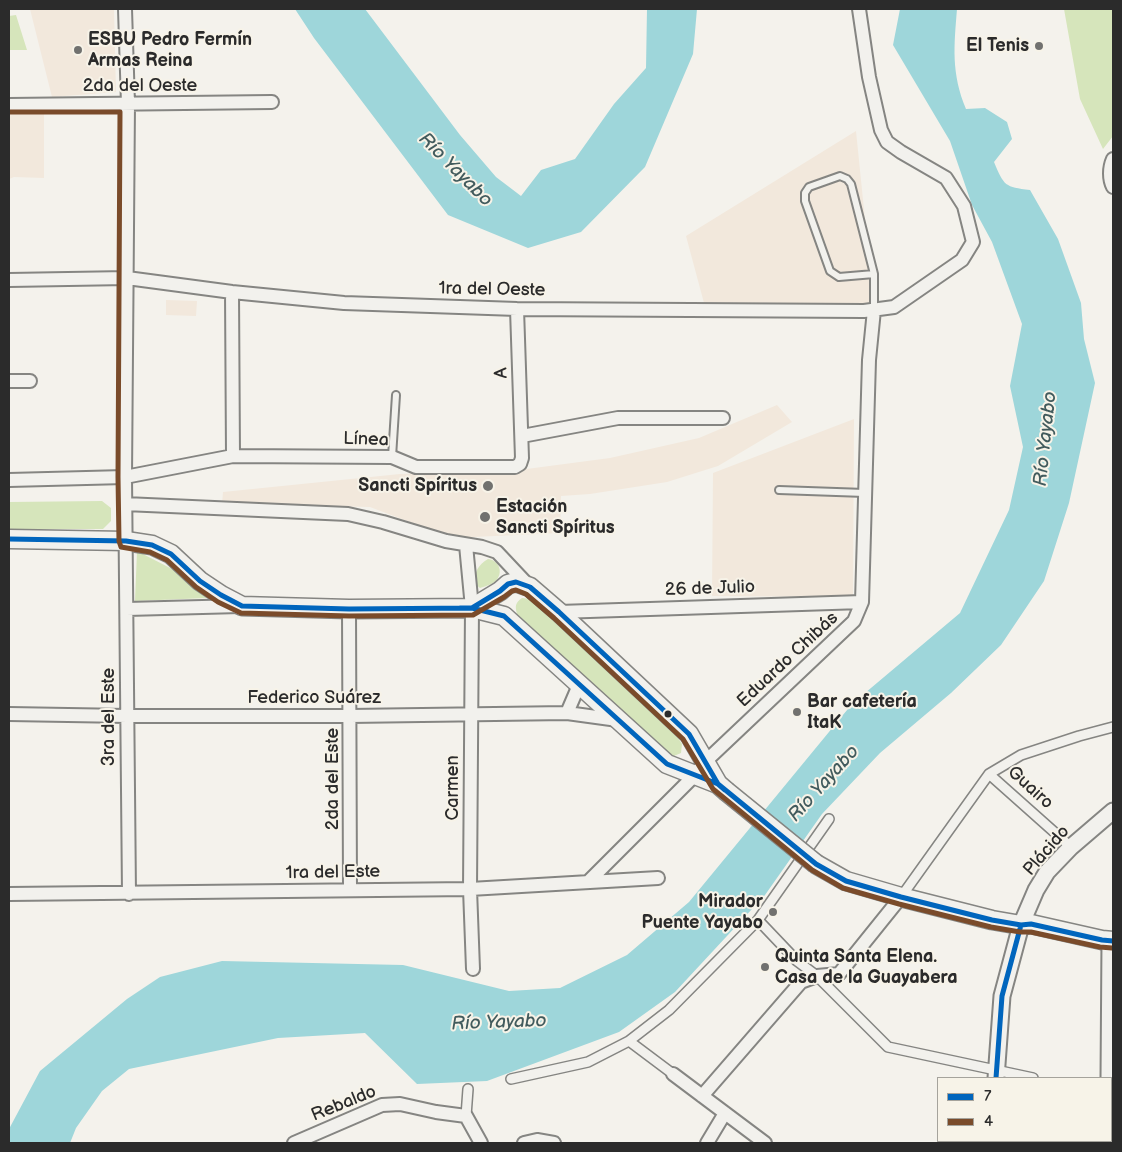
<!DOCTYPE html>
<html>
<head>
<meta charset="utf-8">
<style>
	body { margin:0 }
	#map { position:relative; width:1122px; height:1152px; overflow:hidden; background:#f4f2ec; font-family:"Balsamiq Sans",sans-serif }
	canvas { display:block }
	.frame { position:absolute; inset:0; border:10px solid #2b2b2b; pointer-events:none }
	.legend { position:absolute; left:937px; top:1077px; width:175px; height:65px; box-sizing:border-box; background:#f7f3e8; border:1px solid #a5a39c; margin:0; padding:6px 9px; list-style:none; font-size:15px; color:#2b2b2b }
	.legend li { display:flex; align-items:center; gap:10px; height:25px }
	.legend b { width:25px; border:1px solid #a5a39c }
</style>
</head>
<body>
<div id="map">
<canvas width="1122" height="1152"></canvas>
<div class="frame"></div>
<ul class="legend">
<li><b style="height:6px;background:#0065bd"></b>7</li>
<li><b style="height:6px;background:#7a4b2a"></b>4</li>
</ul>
</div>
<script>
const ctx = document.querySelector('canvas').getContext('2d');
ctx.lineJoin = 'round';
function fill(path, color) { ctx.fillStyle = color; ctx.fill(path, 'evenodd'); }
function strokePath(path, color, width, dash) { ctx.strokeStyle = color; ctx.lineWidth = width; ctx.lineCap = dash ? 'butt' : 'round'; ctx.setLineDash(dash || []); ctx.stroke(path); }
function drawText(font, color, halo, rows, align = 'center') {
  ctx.font = font + ' "Balsamiq Sans",sans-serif'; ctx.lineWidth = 4; ctx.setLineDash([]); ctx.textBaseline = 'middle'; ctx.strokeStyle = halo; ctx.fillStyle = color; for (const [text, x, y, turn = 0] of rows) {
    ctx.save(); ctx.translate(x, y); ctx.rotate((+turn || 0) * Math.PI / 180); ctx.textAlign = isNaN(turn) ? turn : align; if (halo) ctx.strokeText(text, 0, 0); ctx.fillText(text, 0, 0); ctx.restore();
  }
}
fill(new Path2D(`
	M30,9h84l2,83 -64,5z
	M44,113v65l-30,-1 -5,2v-65z
	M856,131l18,177 -170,-5 -18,-67z
	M166,300l31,1 -1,15 -30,-1z
	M777,405l15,17 -74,44 -51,16 -77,12 -29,2 -1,37 -108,5 -82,-31 -148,-3 1,-12 177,-18 119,-4 91,-12 89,-20z
	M854,419l-1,178 -141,-1 1,-123z`), '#f2e8dc');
fill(new Path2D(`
	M1064,9h49v127l-10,13 -23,-50z
	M16,15l11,35h-18v-34z
	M102,501l9,7v13l-8,8h-94v-27z
	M137,551l37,19 33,28 -72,3z
	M488,559c9,1 15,10 10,19 -3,6 -12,8 -18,10l-5,-4c-1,-12 3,-19 13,-25z
	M522,598l9,1 147,139 4,6 -1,9 -7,3h-7l-150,-142c-2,-8 -2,-11 5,-16z`), '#d6e5bb');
fill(new Path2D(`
	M295,9h70l95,126 36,42 25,19 20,-26 34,-11 39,-55 32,-36 1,-59h50l-4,45 -48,113 -64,65 -53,16 -80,-33 -134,-177z
	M900,9h57c-3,37 -6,64 9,100l19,-1 22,14 5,17 -18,23c10,24 11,25 36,28l28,49 23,64 3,36 11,44 -26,120 -25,78 -43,64 -50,48 -71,60 -58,61 -57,81 -90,97 -56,40 -132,49 -70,3 -52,-51 -87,5 -149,31 -27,22 -26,37 -6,15h-61v-14l31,-58 87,-72 33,-22 62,-16 181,4 106,26 51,-3 67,-33 62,-53 163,-198 108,-91 49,-103 14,-63 -13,-61 12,-62 -30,-82 -20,-37 -22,-64 -57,-96z`), '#9ed6da');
const service = new Path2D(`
	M874,310v-36l-23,-90 -4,-5 -7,-3 -31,11 -4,6v8l25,70 9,6 35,-3
	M392,457l4,-62
	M779,490l86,3`);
const pedestrian = new Path2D(`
	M989,774l82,73
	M901,897l88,-123 32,-19 58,-19 34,-9
	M758,920l39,41 20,15 71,71 145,31
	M629,1041l44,33
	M511,1079l77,-17 41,-21 40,-31 89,-90 71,-101
	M1111,1100l2,1
	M466,1116l2,-27`);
const minor = new Path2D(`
	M125,9l3,95 -3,373 4,417
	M9,105l263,-3
	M1113,159c-4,9 -4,20 0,28
	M9,280l118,-2 105,14 112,11 173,6 347,2 30,-4 68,-47 11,-18 -9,-36 -18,-28 -45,-26 -14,-10 -6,-12 -12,-53 -10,-68
	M232,292l1,164
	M9,381h21
	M522,436l96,-18h105
	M9,480l116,-3 108,-21 159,1 24,10h99l5,-3 2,-6 -5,-149
	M125,504l223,10 35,8 63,19 36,6 15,5 31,33
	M466,545l6,63 -2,281 3,80
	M127,609l113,-3
	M349,609l1,281
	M559,612l303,-10
	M567,713l12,-28
	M9,714l118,2h223l217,-3 51,7
	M588,882l106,-106 12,-15 148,-140 8,-19 7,-242 5,-50
	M9,894l461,-5 188,-11
	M673,1074l92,69
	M702,1096l99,-114 16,-6 22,-2 62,-77
	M294,1143l88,-38 18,-1 36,8 30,4 15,27
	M524,1143l13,-3 17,3
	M707,1143l18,-30`);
const tertiary = new Path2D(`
	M996,1078l6,-82 19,-71 15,-35 11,-18 24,-25 42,-36
	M1109,1078l1,-137
	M1111,1132v11
	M983,1143v-2`);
const secondary = new Path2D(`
	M9,539l117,2 26,4 19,9 29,27 21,14 21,11 107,3 123,-1 32,8 163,148 51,20 8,7
	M472,608l28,-17 8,-7 8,-2 14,5 29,25 130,122 29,50
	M816,864l30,17 55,16 91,23 29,5 10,-1 71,16 11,1`);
strokePath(service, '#858582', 10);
strokePath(pedestrian, '#858582', 12);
strokePath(minor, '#858582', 16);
strokePath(tertiary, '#858582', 19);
strokePath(secondary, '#858582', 21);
strokePath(service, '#f2f1ed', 6);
strokePath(pedestrian, '#f2f1ed', 9);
strokePath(minor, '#f2f1ed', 12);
strokePath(tertiary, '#f2f1ed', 15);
strokePath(secondary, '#f2f1ed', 18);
const secondaryBridge = new Path2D(`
	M726,791l90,73`);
strokePath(secondaryBridge, '#858582', 21, []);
strokePath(secondaryBridge, '#f2f1ed', 18);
strokePath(new Path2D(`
	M9,539l117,2 26,4 19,9 29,27 21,14 21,11 107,3 123,-1 32,8 163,148 51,20 98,80 30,17 55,16 91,23 29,5 10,-1 71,16 11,1
	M460,608h12l28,-17 8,-7 8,-2 14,5 29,25 130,122 29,50 7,6
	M996,1078l6,-82 19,-71`), '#0065bd', 5);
strokePath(new Path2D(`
	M9,112h111l-2,365 1,64 2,6 29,5 17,8 29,27 22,15 23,11 108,3 124,-1 31,-18 8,-6 4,-1 10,4 28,24 129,121 30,50 99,81 31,18 56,16 92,23 29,5h11l69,15 12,1`), '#7a4b2a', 5);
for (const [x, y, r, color] of [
	[1039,46,5,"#71716f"],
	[78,50,5,"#71716f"],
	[488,486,6,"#71716f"],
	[485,517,6,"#71716f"],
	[797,712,5,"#71716f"],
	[668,714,4.5,"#2b2b2b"],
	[773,912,5,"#71716f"],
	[765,967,5,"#71716f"]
]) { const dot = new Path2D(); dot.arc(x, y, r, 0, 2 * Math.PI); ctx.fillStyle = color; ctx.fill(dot); strokePath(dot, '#f7f3e8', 2); }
drawText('bold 18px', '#2b2b2b', '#f7f3e8', [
	["ESBU Pedro Fermín",88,40],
	["Armas Reina",88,61],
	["El Tenis",1029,46,"right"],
	["Sancti Spíritus",477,486,"right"],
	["Estación",496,507],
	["Sancti Spíritus",496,528],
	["Bar cafetería",807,702],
	["ItaK",807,723],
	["Mirador",763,902,"right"],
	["Puente Yayabo",763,923,"right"],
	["Quinta Santa Elena.",775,957],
	["Casa de la Guayabera",775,978]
], 'left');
drawText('18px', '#2b2b2b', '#f7f3e8', [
	["2da del Oeste",140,86],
	["1ra del Oeste",492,290,1],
	["A",502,373,-92],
	["Línea",366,440,2],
	["26 de Julio",710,589,-2],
	["Eduardo Chibás",788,660,-43],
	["Federico Suárez",314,698],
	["3ra del Este",109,717,-90],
	["2da del Este",333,779,-90],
	["Carmen",453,788,-90],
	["Guairo",1030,788,42],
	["Plácido",1047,851,-49],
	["1ra del Este",333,873,-1],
	["Rebaldo",344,1104,-22]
]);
drawText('italic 19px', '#425b5d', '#f7f3e8', [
	["Río Yayabo",455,170,45],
	["Río Yayabo",1046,439,-84],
	["Río Yayabo",824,784,-48],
	["Río Yayabo",499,1023,-2]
]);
</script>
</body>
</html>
